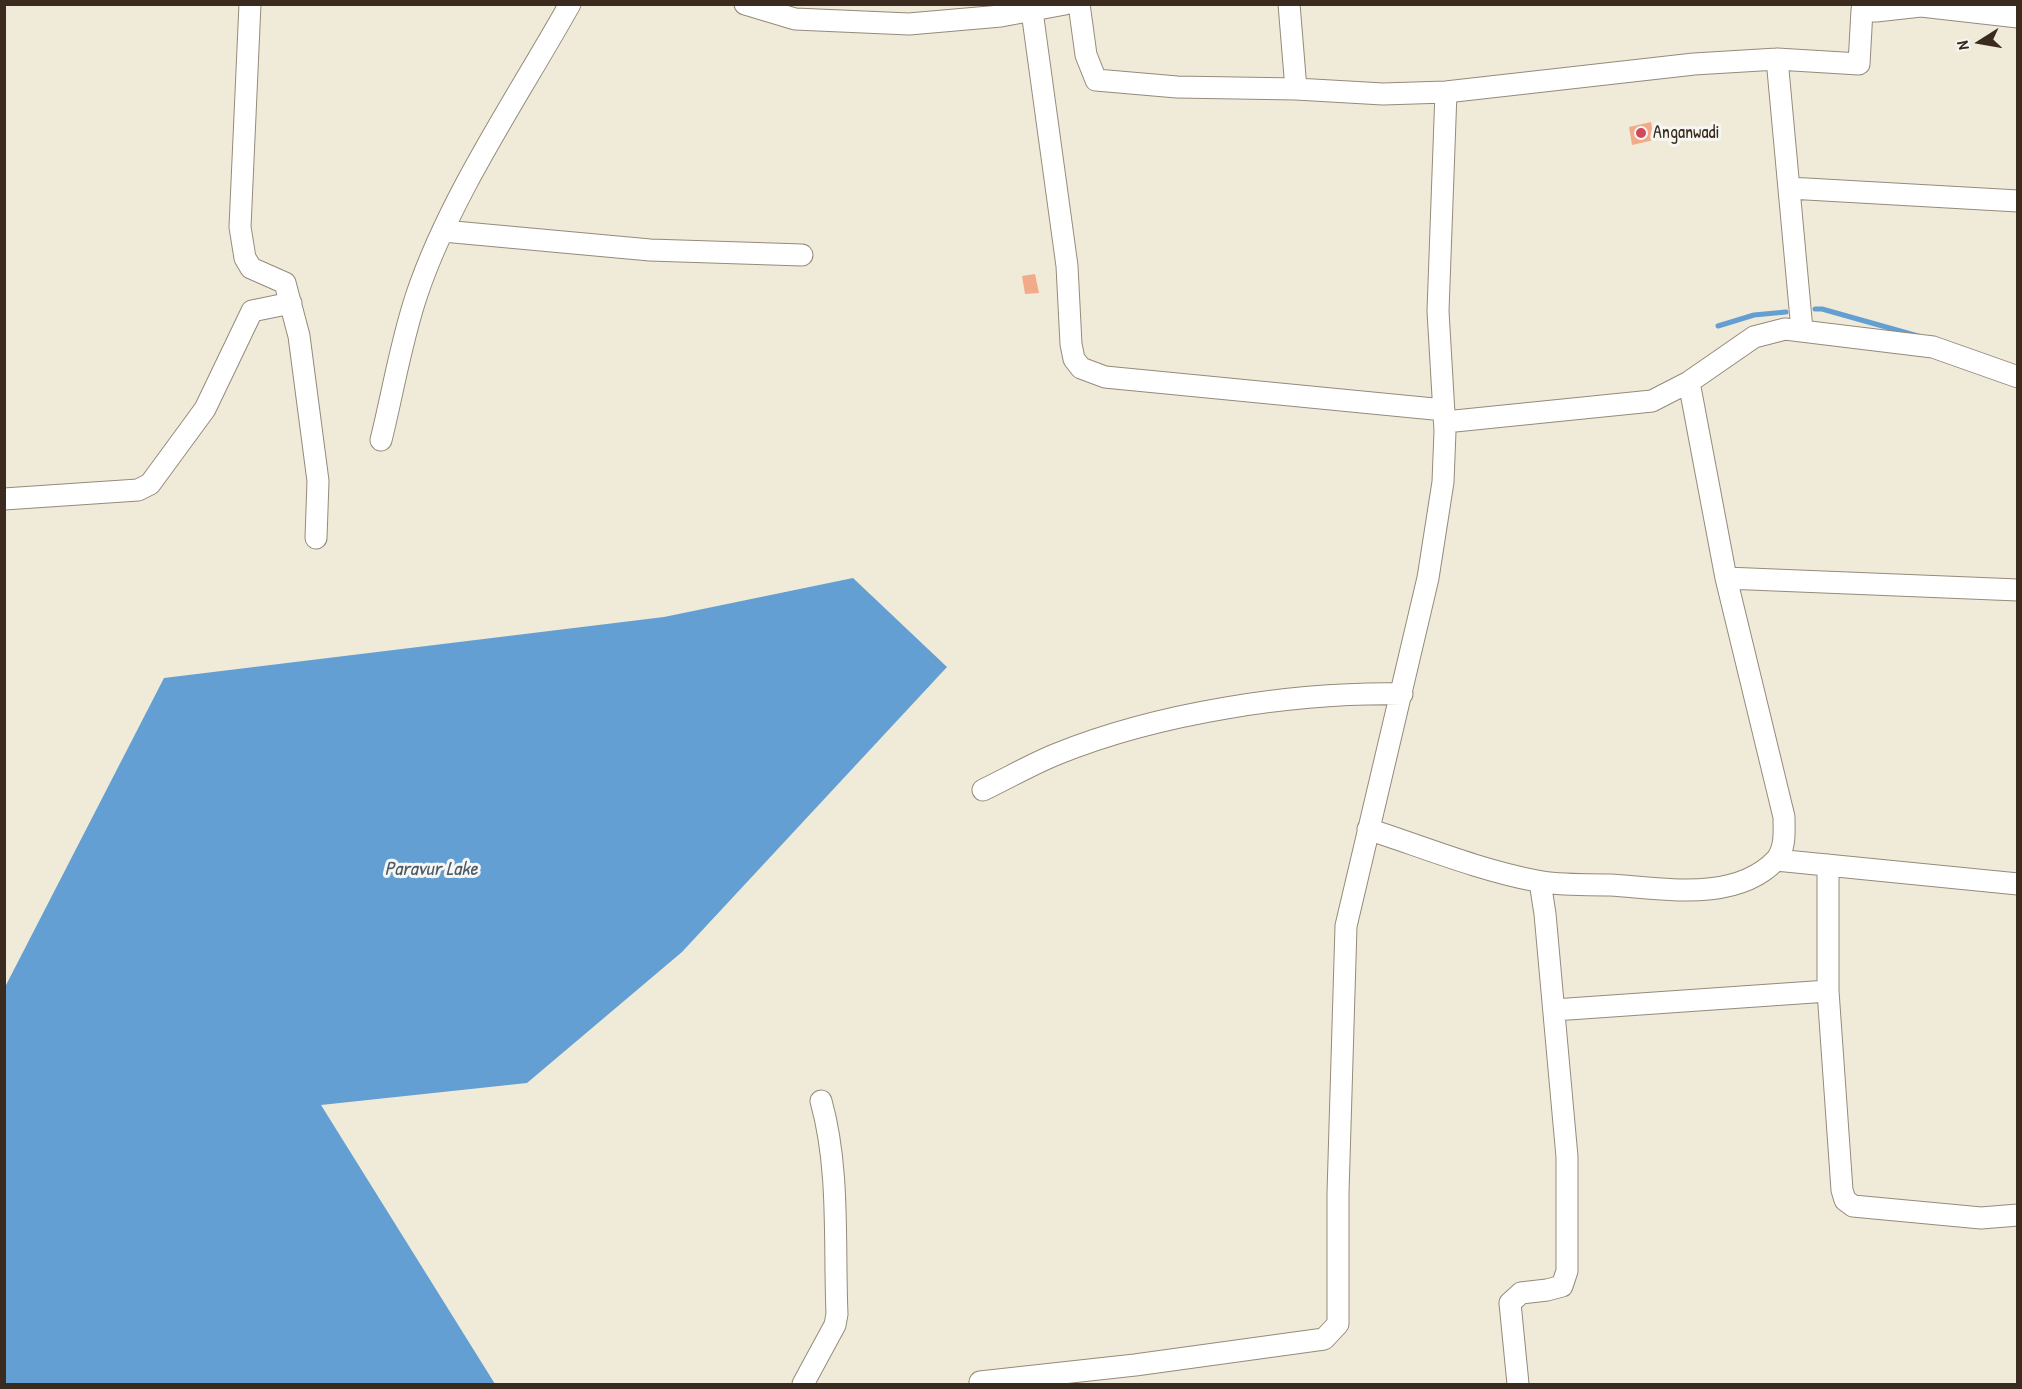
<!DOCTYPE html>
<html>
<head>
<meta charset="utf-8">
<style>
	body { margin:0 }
	#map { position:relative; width:2022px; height:1389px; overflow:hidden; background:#efebd8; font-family:"Patrick Hand",sans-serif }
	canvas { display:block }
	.frame { position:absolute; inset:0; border:6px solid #3b2a1e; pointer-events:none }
	.north { position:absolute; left:1950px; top:12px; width:60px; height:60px; -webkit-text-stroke:4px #f6f6f2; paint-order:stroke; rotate:259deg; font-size:16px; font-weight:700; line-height:24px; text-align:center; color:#3b2a1e }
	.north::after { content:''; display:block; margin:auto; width:21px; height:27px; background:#3b2a1e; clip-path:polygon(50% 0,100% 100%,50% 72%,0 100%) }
</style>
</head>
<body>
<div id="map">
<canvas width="2022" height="1389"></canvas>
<div class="frame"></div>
<div class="north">N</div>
</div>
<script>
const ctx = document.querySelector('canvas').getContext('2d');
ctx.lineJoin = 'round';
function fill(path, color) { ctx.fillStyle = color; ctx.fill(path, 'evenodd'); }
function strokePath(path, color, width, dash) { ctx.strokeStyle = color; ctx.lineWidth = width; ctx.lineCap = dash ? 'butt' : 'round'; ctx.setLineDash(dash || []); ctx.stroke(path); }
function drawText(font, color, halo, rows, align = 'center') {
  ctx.font = font + ' "Patrick Hand",sans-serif'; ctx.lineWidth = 6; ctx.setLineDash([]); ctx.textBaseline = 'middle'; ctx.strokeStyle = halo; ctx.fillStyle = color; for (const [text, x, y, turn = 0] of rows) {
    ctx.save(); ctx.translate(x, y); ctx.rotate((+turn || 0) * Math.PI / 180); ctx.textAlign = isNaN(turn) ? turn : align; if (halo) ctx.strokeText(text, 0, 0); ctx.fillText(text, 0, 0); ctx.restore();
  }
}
fill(new Path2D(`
	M853,578l94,89 -265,285 -155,131 -206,22 174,279h-490v-397l159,-309 500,-61z`), '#649fd4');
strokePath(new Path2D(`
	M1815,309h7l96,27
	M1718,326l36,-11 32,-3`), '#649fd4', 5);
fill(new Path2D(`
	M1651,122l3,18 -22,5 -3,-18z
	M1035,274l4,19 -14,1 -3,-18z`), '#f1ab88');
const street = new Path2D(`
	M250,4l-10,223 5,31 6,10 34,15 14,53 19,145 -2,57
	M745,4l50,15 114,5 92,-8 64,-12
	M1031,4l36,262 4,78 3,15 7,9 24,9 339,33
	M1079,4l7,51 10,25 81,7 119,2 87,5 63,-2 248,-28 83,-5 82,5 3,-54 14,1 45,-5 97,11
	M1289,4l7,85
	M1777,59l25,271
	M1789,188l229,13
	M443,231l207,19 152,5
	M1445,422l207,-21 37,-19 65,-45 31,-8 148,18 85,30
	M381,440c12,-48 20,-99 36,-146 33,-98 102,-199 153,-290
	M4,499l134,-9 12,-6 55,-75 47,-98 39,-8
	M1726,578l292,12
	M983,790c25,-12 49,-26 74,-36 101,-41 237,-62 345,-60
	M1368,829c55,18 111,41 169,52 23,5 49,3 73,4 52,3 125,18 166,-25 10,-12 8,-29 8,-43l-58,-239 -37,-196
	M1776,860l242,24
	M1828,865v126l14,199 3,10 8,6 128,12 37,-3
	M1554,1010l274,-19
	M980,1382l155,-17 189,-26 14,-15v-131l8,-267 82,-348 15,-96 2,-51 -7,-120 8,-219
	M803,1384l32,-59 2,-11c-3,-70 3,-145 -16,-213
	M1518,1384l-8,-81 11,-10 26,-3 15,-4 5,-15v-114l-22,-243 -5,-32`);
strokePath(street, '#958a7b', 23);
strokePath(street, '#fff', 21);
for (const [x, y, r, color] of [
	[1641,133,6,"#d1495b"]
]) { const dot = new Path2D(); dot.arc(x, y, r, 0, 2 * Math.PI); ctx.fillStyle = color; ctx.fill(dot); strokePath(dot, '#f6f6f2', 2); }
drawText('18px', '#3b2a1e', '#f6f6f2', [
	["Anganwadi",1653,133]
], 'left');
drawText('italic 20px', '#4b5967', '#f6f6f2', [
	["Paravur Lake",431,870]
]);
</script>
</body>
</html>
